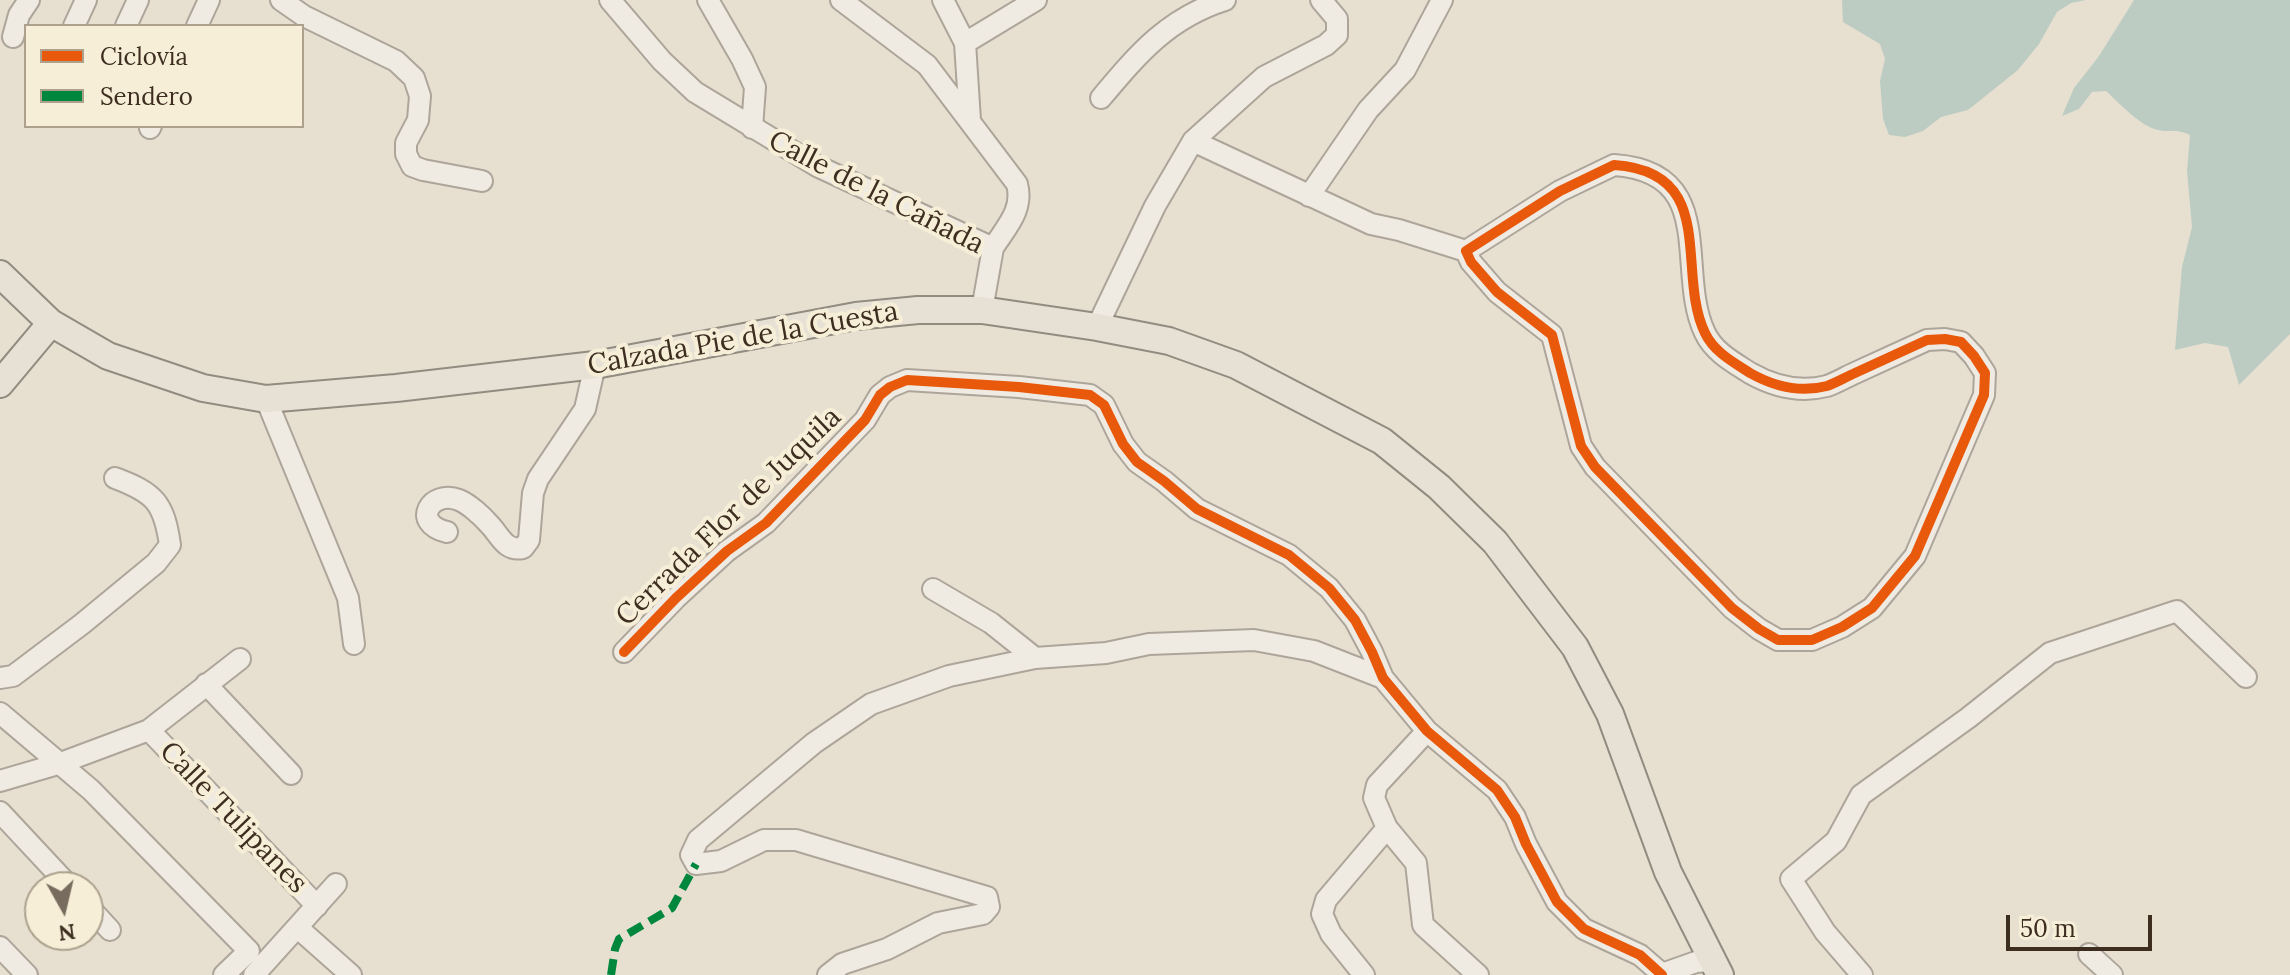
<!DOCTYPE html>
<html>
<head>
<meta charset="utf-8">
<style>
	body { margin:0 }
	#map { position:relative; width:2290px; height:975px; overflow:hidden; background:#e7e0d1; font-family:Lora,serif }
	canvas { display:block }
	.legend { position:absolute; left:24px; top:24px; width:280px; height:104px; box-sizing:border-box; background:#f7eed8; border:2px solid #ada18e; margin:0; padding:10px 14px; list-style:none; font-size:24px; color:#3d2e20 }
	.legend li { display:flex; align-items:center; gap:16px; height:40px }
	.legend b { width:40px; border:2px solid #ada18e }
	.north { position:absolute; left:24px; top:871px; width:80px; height:80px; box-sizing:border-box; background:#f7eed8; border:2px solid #ada18e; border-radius:50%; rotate:172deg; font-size:22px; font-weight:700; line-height:32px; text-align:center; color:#3d2e20 }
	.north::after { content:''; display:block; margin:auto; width:28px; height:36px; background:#786c5e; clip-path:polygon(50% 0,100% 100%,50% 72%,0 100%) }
	.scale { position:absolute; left:2006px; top:915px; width:146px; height:36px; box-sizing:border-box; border:4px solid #3d2e20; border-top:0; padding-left:10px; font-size:24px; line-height:28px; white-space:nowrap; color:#3d2e20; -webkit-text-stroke:6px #f7eed8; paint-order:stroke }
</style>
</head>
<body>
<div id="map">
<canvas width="2290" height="975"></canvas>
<ul class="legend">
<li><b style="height:10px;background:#e8590c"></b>Ciclovía</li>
<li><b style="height:10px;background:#00873e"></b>Sendero</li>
</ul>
<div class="north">N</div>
<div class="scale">50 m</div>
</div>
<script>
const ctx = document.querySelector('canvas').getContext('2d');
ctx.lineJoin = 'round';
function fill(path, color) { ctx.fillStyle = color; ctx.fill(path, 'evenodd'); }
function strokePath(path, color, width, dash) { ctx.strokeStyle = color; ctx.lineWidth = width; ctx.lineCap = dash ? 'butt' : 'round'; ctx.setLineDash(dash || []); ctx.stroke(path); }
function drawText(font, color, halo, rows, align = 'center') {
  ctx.font = font + ' Lora,serif'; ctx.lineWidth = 8; ctx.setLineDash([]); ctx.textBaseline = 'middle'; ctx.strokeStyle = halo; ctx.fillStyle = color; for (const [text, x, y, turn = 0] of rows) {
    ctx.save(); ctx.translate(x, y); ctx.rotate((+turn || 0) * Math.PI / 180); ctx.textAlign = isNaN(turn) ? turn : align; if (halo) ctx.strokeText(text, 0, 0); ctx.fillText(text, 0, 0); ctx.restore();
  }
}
fill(new Path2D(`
	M1842,0h244l-15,3 -14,9 -18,32 -21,26 -50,40 -27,7 -18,14 -18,6 -16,-2 -6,-16 -3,-38 5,-22 -5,-15 -37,-22z
	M2134,0h156v334l-51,51 -11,-38 -23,-4 -30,7 7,-83 10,-40 -5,-56 3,-36c-15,-7 -19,-2 -32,-5 -18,-4 -39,-27 -52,-39l-14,1 -13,17 -17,7 12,-28 25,-32z`), '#bcccc2');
const minor = new Path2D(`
	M281,0l23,16 92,45 18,17 6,18 -2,24 -12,23v11l6,12 11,4 59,11
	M610,0l52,61 33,31 122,74 176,82 -11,62
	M708,0l34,59 13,28 -3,41
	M841,0l86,65 90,119c7,26 -11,43 -24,64
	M943,0l22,43 5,77
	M74,26l12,-26
	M126,26l12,-26
	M197,26l12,-26
	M13,37l6,-22 10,-15
	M965,43l71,-43
	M1101,98c37,-44 67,-80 124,-98
	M150,128l1,-2
	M1193,141l178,83 28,6 67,21
	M1614,165c106,7 61,106 91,168 9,19 28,29 45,40 23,13 50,20 77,13 9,-3 19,-9 28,-13 24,-11 48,-22 72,-33l18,-1 16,3 13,14 11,17 -1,22 -69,161 -43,52 -30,19 -30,13h-34l-19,-11 -27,-21 -137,-141 -14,-21 -29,-111 -55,-43 -26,-30 -5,-11 94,-60z
	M1309,196l59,-86 37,-40 37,-70
	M1097,327l58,-121 38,-65 71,-64 62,-32 11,-10v-16l-16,-19
	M266,399l82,199 6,46
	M447,532c-37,-9 -16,-43 12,-32 10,4 23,16 30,24 11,11 16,28 34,24l6,-8 4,-47 5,-14 47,-70 10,-44
	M933,589l58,34 44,35
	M624,652l52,-54 51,-47 39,-28 99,-103 15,-25 10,-8 17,-7 112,7 71,8 14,10 19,39 14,18 27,19 33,28 92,46 40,33 26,32 17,32 11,26 44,53 70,59 18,27 11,27 31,58 27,27 56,26 22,19
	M0,678l13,-2 69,-52 74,-61 14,-18c-6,-42 -15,-52 -55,-67
	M206,684l85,90
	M0,713l91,77 158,161 -25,24
	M149,730l168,176
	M1427,731l-50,54 -3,13 13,30 29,35 7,62 55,50
	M0,781l58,-17 91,-34 91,-71
	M0,812l70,75
	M88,906l22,24
	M298,928l53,47
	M0,947l27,28
	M2089,954l23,21
	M1662,974l34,-12 15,-1
	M254,975l82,-91
	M828,975l14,-11 45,-15 51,-26 45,-9 6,-7 -2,-10 -191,-57h-32l-43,21 -25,3 -5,-9 7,-15 116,-97 57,-39 78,-28 86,-18 71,-5 43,-9 105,-4 60,11 69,27
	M1364,975l-33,-41 -9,-20 4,-14 61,-72
	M1862,975l-37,-43 -34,-53 45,-38 25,-46 107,-77 82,-65 127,-42 69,66`);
const major = new Path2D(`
	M0,274l51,49 57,33 95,32 63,11 130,-11 199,-23 261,-49 62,-6h64l115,17 72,14 67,24 146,76 57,46 56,55 80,105 35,67 58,158 52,103
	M0,384l51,-61`);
strokePath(minor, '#ada599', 24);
strokePath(major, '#928b80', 30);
strokePath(minor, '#efebe3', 20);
strokePath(major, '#e6e1d4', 26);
strokePath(new Path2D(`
	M611,975l4,-26 4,-10 53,-31 24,-44`), '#00873e', 8, [16, 8]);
strokePath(new Path2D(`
	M1614,165c106,7 61,106 91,168 9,19 28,29 45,40 23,13 50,20 77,13 9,-3 19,-9 28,-13 24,-11 48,-22 72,-33l18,-1 16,3 13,14 11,17 -1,22 -69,161 -43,52 -30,19 -30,13h-34l-19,-11 -27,-21 -137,-141 -14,-21 -29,-111 -55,-43 -26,-30 -5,-11 94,-60z
	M624,652l52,-54 51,-47 39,-28 99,-103 15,-25 10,-8 17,-7 112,7 71,8 14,10 19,39 14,18 27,19 33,28 92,46 40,33 26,32 17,32 11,26 44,53 70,59 18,27 11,27 31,58 27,27 56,26 22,20`), '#e8590c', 10);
drawText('28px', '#3d2e20', '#f7eed8', [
	["Calle de la Cañada",876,193,27],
	["Calzada Pie de la Cuesta",743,339,-10],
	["Cerrada Flor de Juquila",729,517,-44],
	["Calle Tulipanes",233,818,46]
]);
</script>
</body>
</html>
